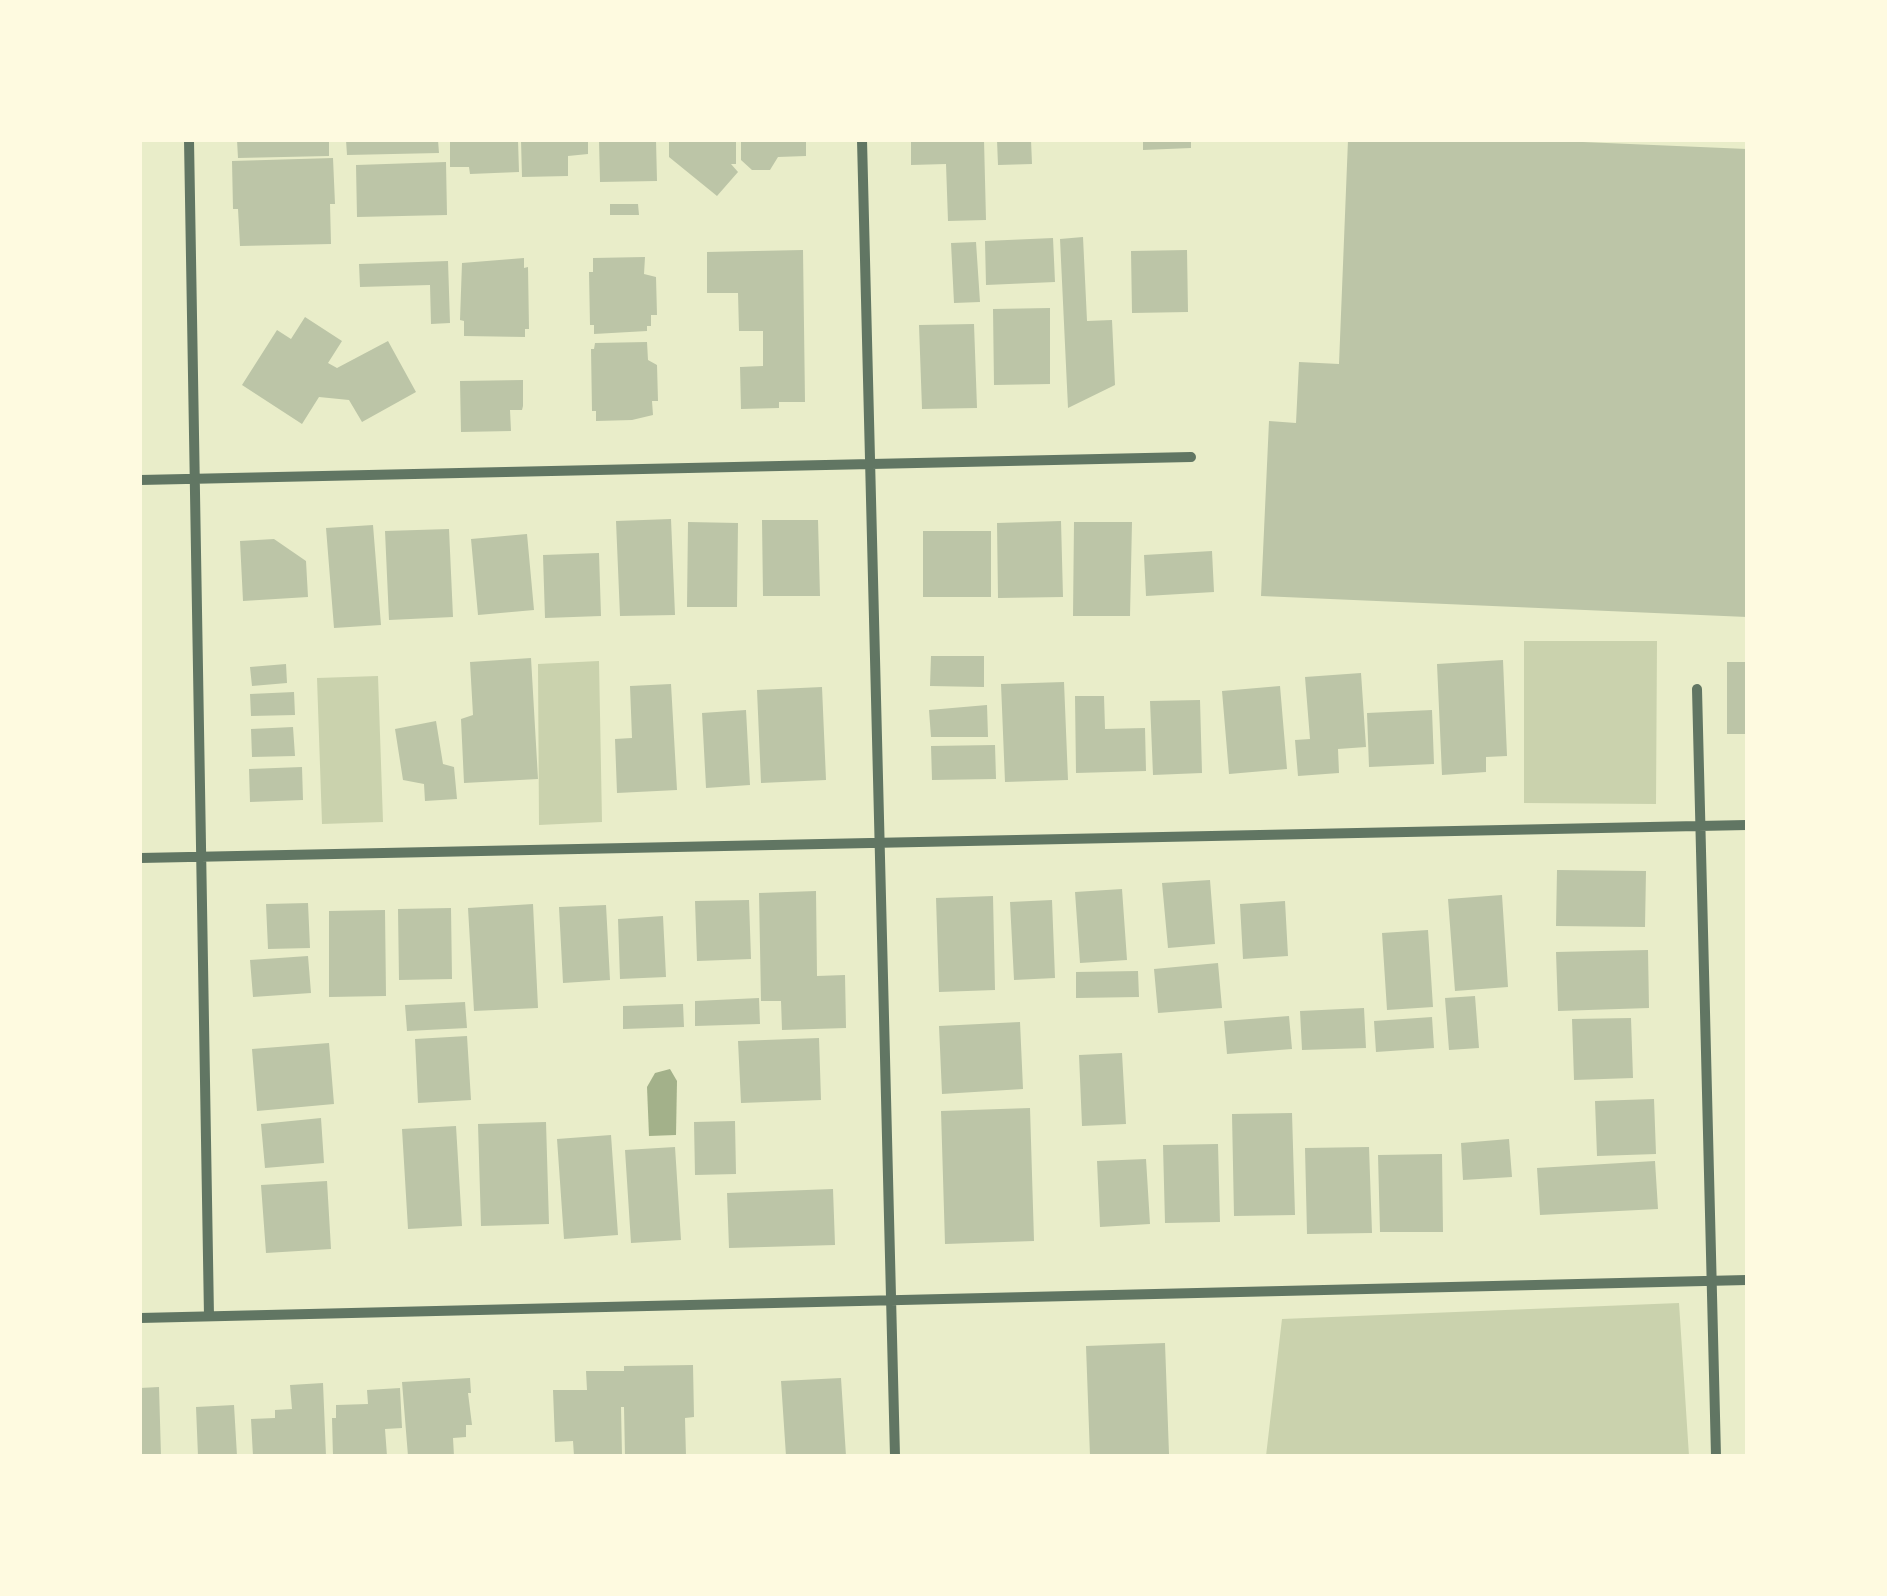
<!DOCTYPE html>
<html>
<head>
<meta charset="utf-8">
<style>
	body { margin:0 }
	#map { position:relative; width:1887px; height:1596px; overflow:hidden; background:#e9edc9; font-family:"Zilla Slab",serif }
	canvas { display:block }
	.frame { position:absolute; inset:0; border:142px solid #fefae0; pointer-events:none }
</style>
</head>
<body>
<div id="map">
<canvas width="1887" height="1596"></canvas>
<div class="frame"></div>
</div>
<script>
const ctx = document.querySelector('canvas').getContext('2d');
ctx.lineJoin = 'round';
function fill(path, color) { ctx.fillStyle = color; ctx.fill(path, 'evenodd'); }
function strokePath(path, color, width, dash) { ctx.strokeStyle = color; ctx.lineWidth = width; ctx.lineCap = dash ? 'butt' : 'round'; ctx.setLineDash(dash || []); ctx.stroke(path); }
fill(new Path2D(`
	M1524,641h133l-1,163 -132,-1z
	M599,661l3,161 -63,3 -1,-161z
	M378,676l5,146 -61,2 -5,-146z
	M1679,1303l10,153h-423l16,-137z`), '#cad2ad');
fill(new Path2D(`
	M670,1069l7,12 -1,54 -27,1 -2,-49 8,-14z`), '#a3b18a');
fill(new Path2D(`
	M237,140h92v16l-91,2z
	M346,140h92l1,13 -92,2z
	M450,140h68l1,32 -49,2 -1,-7h-19z
	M521,140h67v14l-20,2v20l-46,1z
	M599,140h57l1,41 -57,1z
	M669,140h67v24h-5l7,8 -21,24 -48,-39z
	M741,140h65v16l-28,1 -8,13h-18l-11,-10z
	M911,140h73l2,80 -38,1 -2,-57 -35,1z
	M997,140h34l1,24 -34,1z
	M1143,140h48v8l-48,2z
	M1348,140h188l211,9v468l-486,-21 8,-175 27,2 3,-61 40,2z
	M333,158l2,46h-5l1,40 -91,2 -2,-37h-5l-1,-48z
	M446,162l1,53 -90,2 -1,-52z
	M610,204h28l1,11h-29z
	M1083,237l4,84 25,-1 3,65 -47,23 -8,-169z
	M1053,238l2,44 -69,3 -1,-44z
	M976,242l4,60 -26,1 -3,-60z
	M803,250l2,152h-26v6l-38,1 -1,-42 23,-1v-35h-24l-1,-38h-31v-41z
	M1187,250l1,62 -56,1 -1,-62z
	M645,257l-1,17 12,3 1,38h-6v11h-4v5l-53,3v-9h-4l-1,-53h4v-14z
	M524,258v10l4,-1 1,62h-4v8l-61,-1v-15l-4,-1 2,-57z
	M448,261l2,62 -19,1 -1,-39 -70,2 -1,-23z
	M1050,308v76l-56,1 -1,-76z
	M305,317l37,24 -14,22 9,5 51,-27 28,51 -54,30 -13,-22 -30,-3 -17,27 -60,-39 35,-55 14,9z
	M974,324l3,84 -55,1 -3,-84z
	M647,342l1,18 9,5 1,36h-6l1,14 -21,5 -36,1v-10h-4l-1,-62h3l1,-6z
	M523,380v26l-1,4h-12l1,21 -50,1 -1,-51z
	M671,519l4,96 -55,1 -4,-95z
	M762,520h56l2,76h-57z
	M1061,521l2,76 -65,1 -1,-75z
	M688,522l50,1 -1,84h-50z
	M1074,522h58l-2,94h-57z
	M373,525l8,100 -47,3 -8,-100z
	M449,529l4,88 -64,3 -4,-89z
	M923,531h68v66h-68z
	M527,534l7,76 -56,5 -7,-76z
	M274,539l32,22 2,36 -65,4 -3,-60z
	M1212,551l2,41 -68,4 -2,-41z
	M599,553l2,63 -56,2 -2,-63z
	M931,656h53v31l-54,-1z
	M531,658l7,121 -74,4 -3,-64 12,-4 -3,-53z
	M1503,660l4,96 -21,1v15l-44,3 -5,-111z
	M1727,662h20v72h-20z
	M286,664l1,19 -35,3 -2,-19z
	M1361,673l5,74 -28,2 1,24 -41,3 -3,-36 15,-1 -5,-62z
	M1064,682l4,98 -63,2 -4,-98z
	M671,684l6,106 -60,3 -2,-54 17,-1 -2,-52z
	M1280,686l7,83 -58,5 -7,-83z
	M822,687l4,93 -65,3 -4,-93z
	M294,692l1,23 -44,1 -1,-22z
	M1075,696h29l1,33 40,-1 1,43 -70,2z
	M1200,700l2,73 -49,2 -3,-74z
	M987,705l1,32h-57l-2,-27z
	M746,710l4,75 -44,3 -4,-75z
	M1432,710l2,54 -65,3 -2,-54z
	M436,721l7,43 11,3 3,32 -32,2 -1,-17 -21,-4 -8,-51z
	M293,727l2,29 -43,1 -1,-28z
	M995,745l1,34 -64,1 -1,-34z
	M302,767l1,33 -53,2 -1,-33z
	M1557,870l89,1 -1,56 -89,-1z
	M1210,880l5,64 -47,4 -6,-65z
	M1122,889l5,71 -47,3 -5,-71z
	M816,891l1,85 28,-1 1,53 -64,2 -1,-29h-20l-2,-108z
	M1502,895l6,92 -53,4 -7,-92z
	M993,896l2,94 -56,2 -3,-94z
	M749,900l2,59 -54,2 -2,-60z
	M1052,900l3,78 -41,2 -4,-78z
	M1285,901l3,55 -45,3 -3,-55z
	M308,903l2,45 -42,1 -2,-45z
	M533,904l5,104 -64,3 -6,-103z
	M606,905l4,75 -47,3 -4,-76z
	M451,908l1,71 -53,1 -1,-71z
	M385,910l1,86 -57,1v-86z
	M663,916l3,61 -46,2 -2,-60z
	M1428,930l5,77 -46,3 -5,-77z
	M1648,950l1,58 -91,3 -2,-59z
	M308,956l3,37 -58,4 -3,-37z
	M1218,963l4,45 -64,5 -4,-44z
	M1138,971l1,26 -63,1v-26z
	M1475,996l4,52 -30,2 -4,-52z
	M759,998l1,26 -65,2v-25z
	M465,1002l2,26 -60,3 -2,-26z
	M683,1004l1,23 -61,2v-23z
	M1364,1008l2,40 -64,2 -2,-39z
	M1289,1016l3,33 -65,5 -3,-33z
	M1432,1017l2,31 -58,4 -2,-31z
	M1631,1018l2,60 -59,2 -2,-61z
	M1020,1022l3,67 -81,5 -3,-68z
	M467,1036l4,64 -53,3 -3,-64z
	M819,1038l2,62 -80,3 -3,-62z
	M329,1043l5,61 -77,7 -5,-62z
	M1122,1053l4,71 -44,2 -3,-71z
	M1654,1099l2,55 -59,2 -2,-55z
	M1030,1108l4,133 -89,3 -4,-133z
	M1292,1113l3,102 -61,1 -2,-102z
	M321,1118l3,45 -59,5 -4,-44z
	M735,1121l1,53 -41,1 -1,-53z
	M546,1122l3,102 -68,2 -3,-102z
	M456,1126l6,100 -54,3 -6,-100z
	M611,1135l7,100 -54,4 -7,-100z
	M1509,1139l3,38 -49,3 -2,-37z
	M1218,1144l2,78 -55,1 -2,-78z
	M675,1147l6,93 -50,3 -6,-93z
	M1369,1147l3,86 -65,1 -2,-86z
	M1442,1154l1,78h-63l-2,-77z
	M1146,1159l4,65 -50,3 -3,-66z
	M1655,1161l3,48 -118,6 -3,-47z
	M327,1181l4,68 -65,4 -5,-68z
	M833,1189l2,56 -106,3 -2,-55z
	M1165,1343l4,111 -79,2 -4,-110z
	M693,1365l1,52 -9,1 1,38h-61l-1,-49h-3l1,49h-48l-1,-15 -18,1 -2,-52h34l-1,-19h38v-5z
	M470,1378l1,15h-3l4,32h-6v12l-13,1 1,18h-46l-6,-74z
	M841,1378l5,78h-60l-5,-75z
	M323,1383l3,73h-73l-2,-37 24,-1v-8l17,-1 -2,-24z
	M159,1387l2,69h-21v-68z
	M400,1388l2,40 -17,1 2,27h-54l-1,-38h4v-13l32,-1 -1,-14z
	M234,1405l3,51h-39l-2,-49z`), '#bcc5a7');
strokePath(new Path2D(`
	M189,140l20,1176
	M862,140l33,1316
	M140,480l1051,-23
	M1697,689l19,767
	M140,858l1607,-33
	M140,1318l1607,-38`), '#617663', 10);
</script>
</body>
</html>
